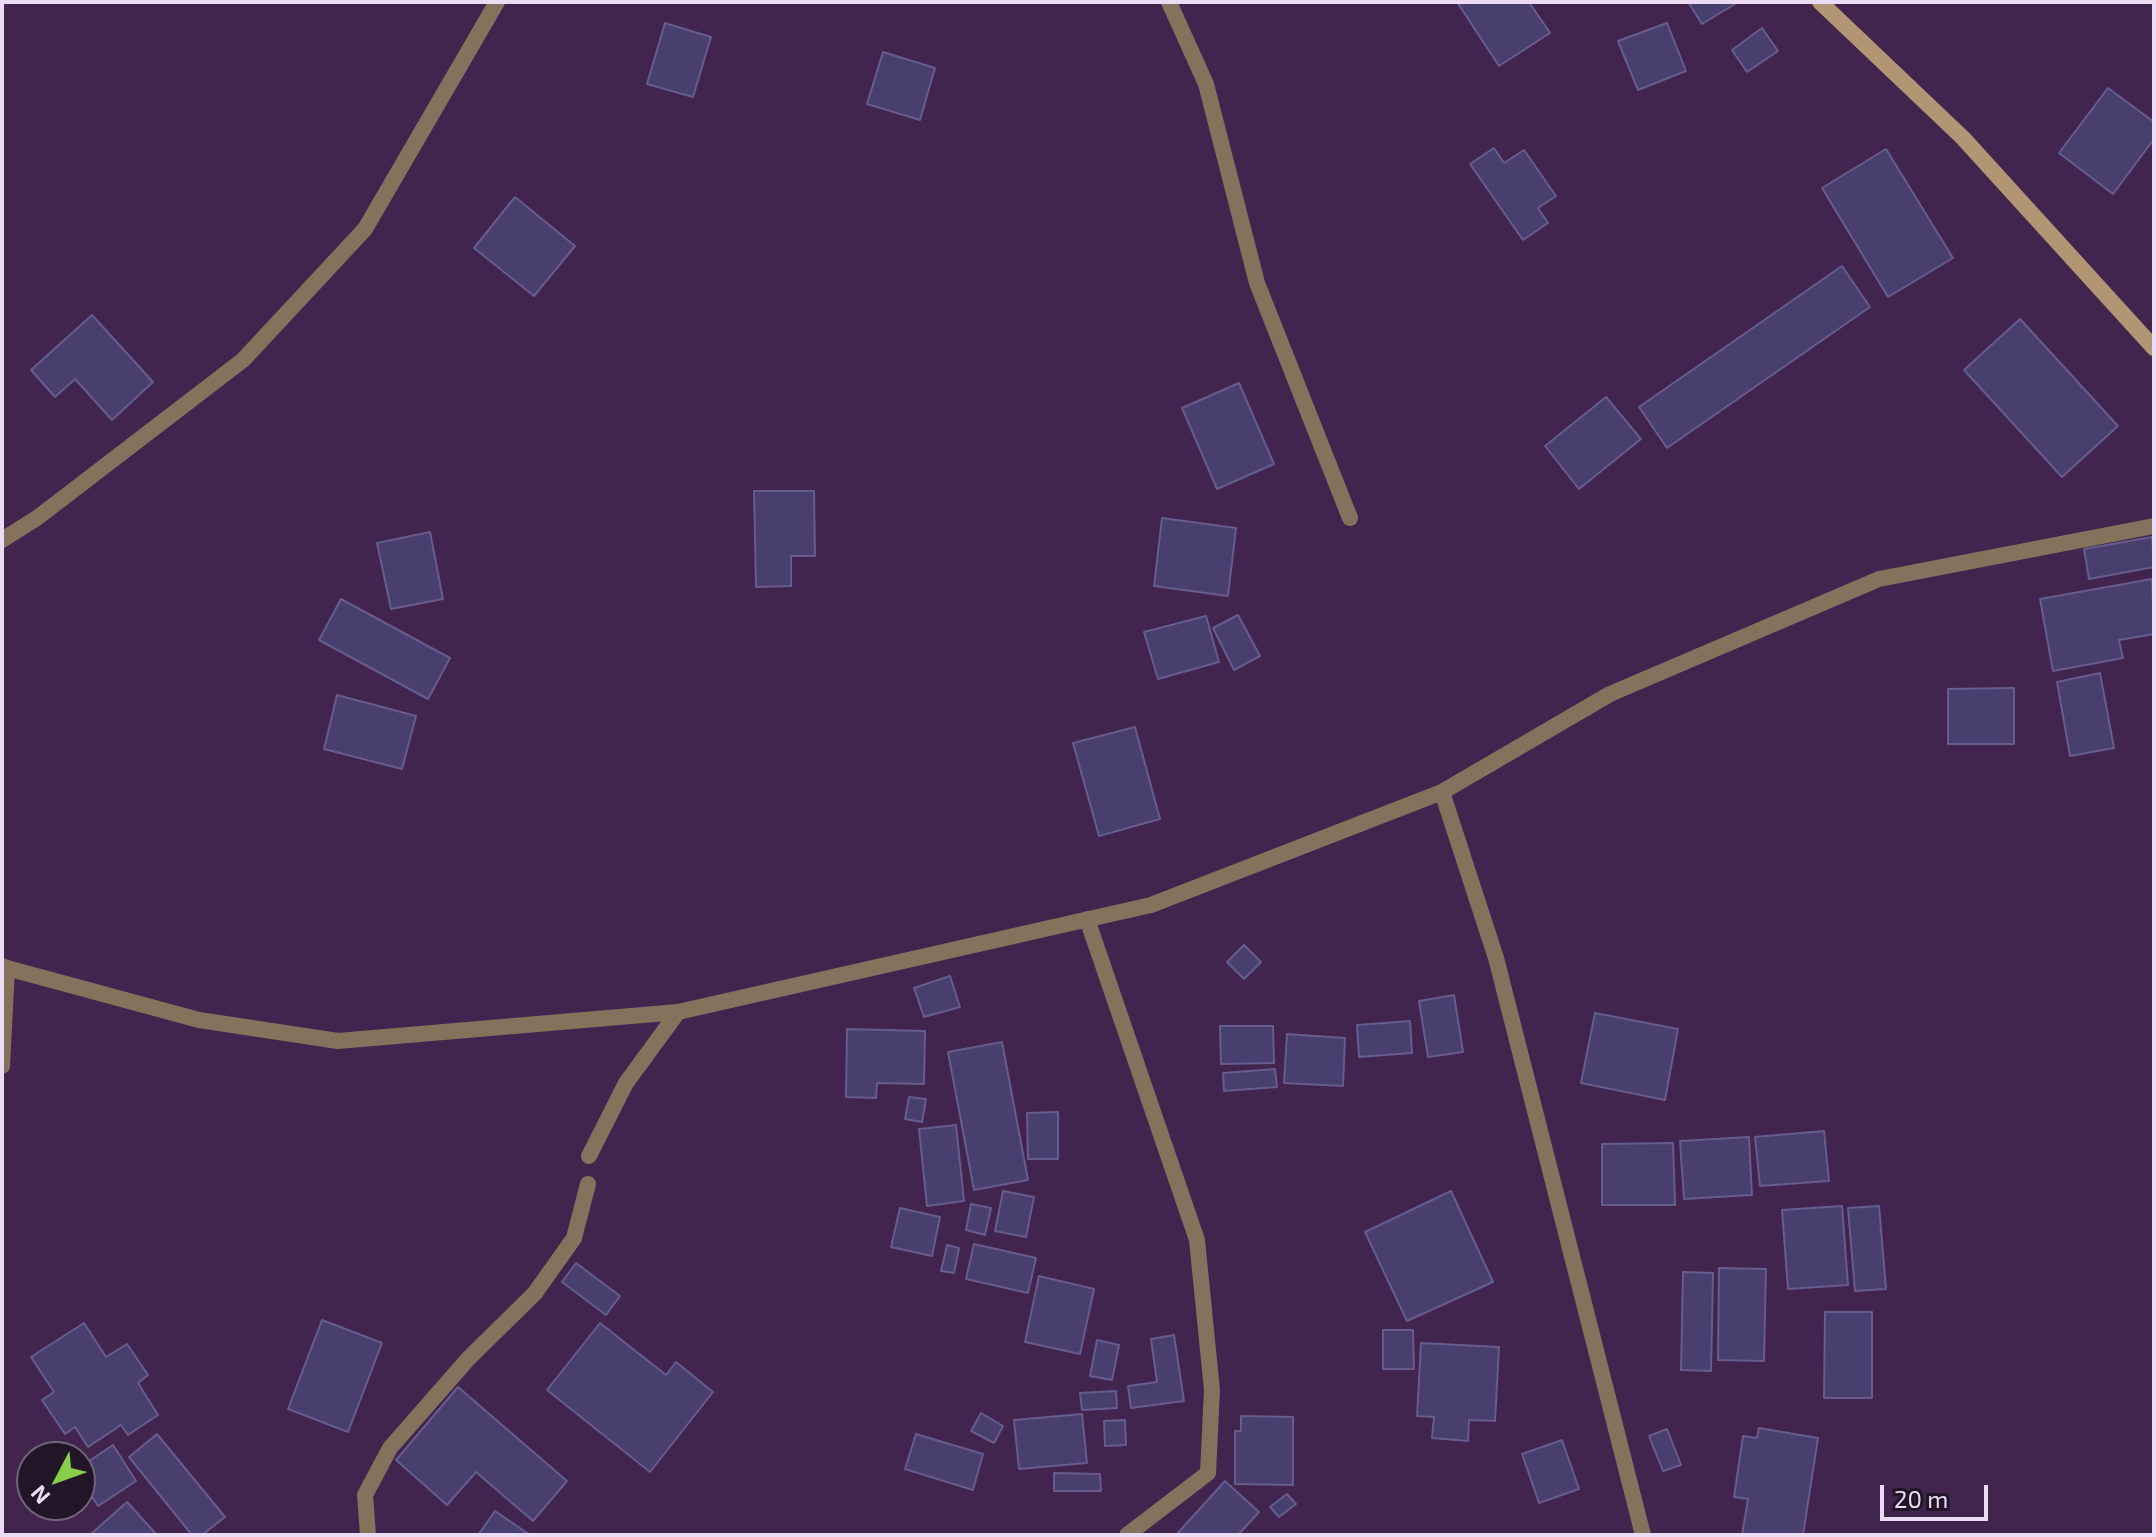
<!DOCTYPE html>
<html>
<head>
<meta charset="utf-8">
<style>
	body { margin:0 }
	#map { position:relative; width:2156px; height:1537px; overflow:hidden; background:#41254f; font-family:"Exo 2",sans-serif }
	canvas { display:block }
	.frame { position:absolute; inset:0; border:4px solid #ecdbf5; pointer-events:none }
	.north { position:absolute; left:16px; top:1441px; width:80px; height:80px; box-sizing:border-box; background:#211527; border:2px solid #726479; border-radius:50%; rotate:229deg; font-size:22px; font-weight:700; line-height:32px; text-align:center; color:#ecdbf5 }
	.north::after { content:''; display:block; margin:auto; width:28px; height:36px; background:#87cf4a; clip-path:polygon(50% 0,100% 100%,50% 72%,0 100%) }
	.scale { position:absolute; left:1880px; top:1485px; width:108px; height:36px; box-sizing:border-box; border:4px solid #ecdbf5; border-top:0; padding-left:10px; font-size:24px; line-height:28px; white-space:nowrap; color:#ecdbf5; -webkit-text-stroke:6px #211527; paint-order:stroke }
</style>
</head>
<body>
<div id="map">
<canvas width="2156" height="1537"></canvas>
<div class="frame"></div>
<div class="north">N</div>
<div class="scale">20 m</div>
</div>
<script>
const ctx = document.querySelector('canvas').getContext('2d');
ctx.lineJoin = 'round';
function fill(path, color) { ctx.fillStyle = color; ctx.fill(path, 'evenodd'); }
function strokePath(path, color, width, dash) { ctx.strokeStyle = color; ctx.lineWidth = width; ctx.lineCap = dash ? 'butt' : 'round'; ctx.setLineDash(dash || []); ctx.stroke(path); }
const building = new Path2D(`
	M1457,2h72l21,31 -51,33z
	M1688,2h50l-36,22z
	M665,23l46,14 -18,60 -46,-13z
	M1667,23l19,48 -48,19 -20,-49z
	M1762,28l16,23 -31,21 -15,-22z
	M883,52l52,16 -15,52 -53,-16z
	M2108,88l46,34v17l-41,55 -54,-41z
	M1494,148l10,15 20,-13 32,46 -18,12 10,15 -25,17 -53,-76z
	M1886,149l67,109 -65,39 -66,-109z
	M515,197l60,49 -41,50 -60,-48z
	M1842,266l28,41 -203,141 -28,-41z
	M92,315l61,67 -41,38 -37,-41 -20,18 -24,-27z
	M2020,319l98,107 -56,51 -98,-107z
	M1239,383l35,81 -57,25 -35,-81z
	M1606,397l35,42 -62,50 -34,-43z
	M754,491h60l1,65h-24v30l-35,1z
	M1162,518l74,10 -8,68 -74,-10z
	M430,532l13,67 -52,10 -14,-66z
	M2152,537l2,30 -65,12 -5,-30z
	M2152,579l2,55 -35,6 4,18 -70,13 -13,-72z
	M341,599l109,59 -22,41 -109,-59z
	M1238,615l22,41 -26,14 -21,-42z
	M1206,616l13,46 -61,17 -14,-47z
	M2100,673l14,75 -44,8 -13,-74z
	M2014,688v56h-66v-55z
	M337,695l79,21 -14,53 -78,-20z
	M1135,727l25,92 -61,17 -26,-93z
	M1244,945l17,17 -17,17 -17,-17z
	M950,976l10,31 -36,10 -10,-29z
	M1454,995l9,57 -35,5 -9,-56z
	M1595,1013l83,16 -13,71 -84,-17z
	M1410,1021l2,32 -53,4 -2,-32z
	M1220,1026h53l1,37 -53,1z
	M847,1029l78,2 -1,53 -47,-1 -1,15 -30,-1z
	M1287,1034l58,4 -2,48 -59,-3z
	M1002,1042l26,138 -54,10 -26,-138z
	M1275,1069l2,18 -53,4 -1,-18z
	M909,1097l17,2 -4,23 -17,-3z
	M1058,1112v47h-30l-1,-46z
	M956,1125l8,76 -37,5 -8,-77z
	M1824,1131l5,50 -69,5 -5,-49z
	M1749,1137l3,58 -68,4 -4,-58z
	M1673,1143l2,62h-73v-61z
	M1003,1191l31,6 -8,40 -31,-6z
	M1451,1191l42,91 -86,39 -42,-89z
	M971,1204l20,4 -6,27 -19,-5z
	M1842,1206l6,79 -60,4 -6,-79z
	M1879,1206l7,83 -31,2 -7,-83z
	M900,1208l40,9 -8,39 -41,-9z
	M974,1244l62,14 -8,35 -62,-14z
	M947,1245l12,3 -5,25 -13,-2z
	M576,1263l44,33 -14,19 -44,-33z
	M1719,1268l47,1 -2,92 -46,-1z
	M1683,1272l30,1 -2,98 -30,-1z
	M1039,1276l55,13 -14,65 -55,-12z
	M1825,1312h47v86h-48z
	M322,1320l60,23 -34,89 -60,-23z
	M84,1323l22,34 21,-13 21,31 -10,8 20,32 -30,20 -7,-10 -33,22 -13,-20 -10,7 -23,-34 12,-8 -23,-35z
	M600,1323l66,52 10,-13 37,30 -63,80 -103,-82z
	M1383,1330h30l1,39h-31z
	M1174,1335l10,66 -53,7 -3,-22 29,-4 -6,-43z
	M1097,1340l22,5 -7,35 -22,-4z
	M1421,1343l78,4 -4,74 -26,-1 -1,21 -36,-3 2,-21 -17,-1z
	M458,1387l109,94 -34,40 -57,-49 -29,33 -51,-45z
	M1116,1391l1,17 -35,2 -2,-17z
	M981,1413l22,13 -9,17 -23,-12z
	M1082,1414l5,49 -68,6 -5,-49z
	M1241,1416l52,1v68l-58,-1v-53h6z
	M1125,1420l1,25 -21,1 -1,-25z
	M1759,1428l59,10 -15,97h-61l6,-36 -14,-2 9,-61 14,2z
	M1667,1429l14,36 -18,6 -14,-35z
	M157,1434l68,83 -23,18h-10l-63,-78z
	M916,1434l67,20 -10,36 -68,-21z
	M1562,1440l17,49 -40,14 -17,-49z
	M113,1445l23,36 -38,25 -18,-28v-11z
	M1054,1473l46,1 1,17h-47z
	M1225,1481l34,31 -21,23h-62z
	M1287,1494l9,10 -17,13 -9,-10z
	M127,1502l30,33h-65l-1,-1z
	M495,1511l35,24h-52z`);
fill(building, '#493f6e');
strokePath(building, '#665c8d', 2);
strokePath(new Path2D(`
	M1169,2l37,82 51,199 93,235
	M2,540l35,-22 206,-158 122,-131 132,-227
	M1087,919l110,321 15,150 -4,83 -81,62
	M2,966l5,2 -5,98
	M7,968l192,52 139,21 340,-29 473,-107 291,-113
	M589,1156l37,-73 52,-71
	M368,1535l-3,-40 25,-47 78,-89 67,-66 39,-55 14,-54
	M1643,1535l-147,-577 -54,-166 168,-98 269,-115 275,-53`), '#84725c', 16);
strokePath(new Path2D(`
	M1820,2l143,136 191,210`), '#b29572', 16);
</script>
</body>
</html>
